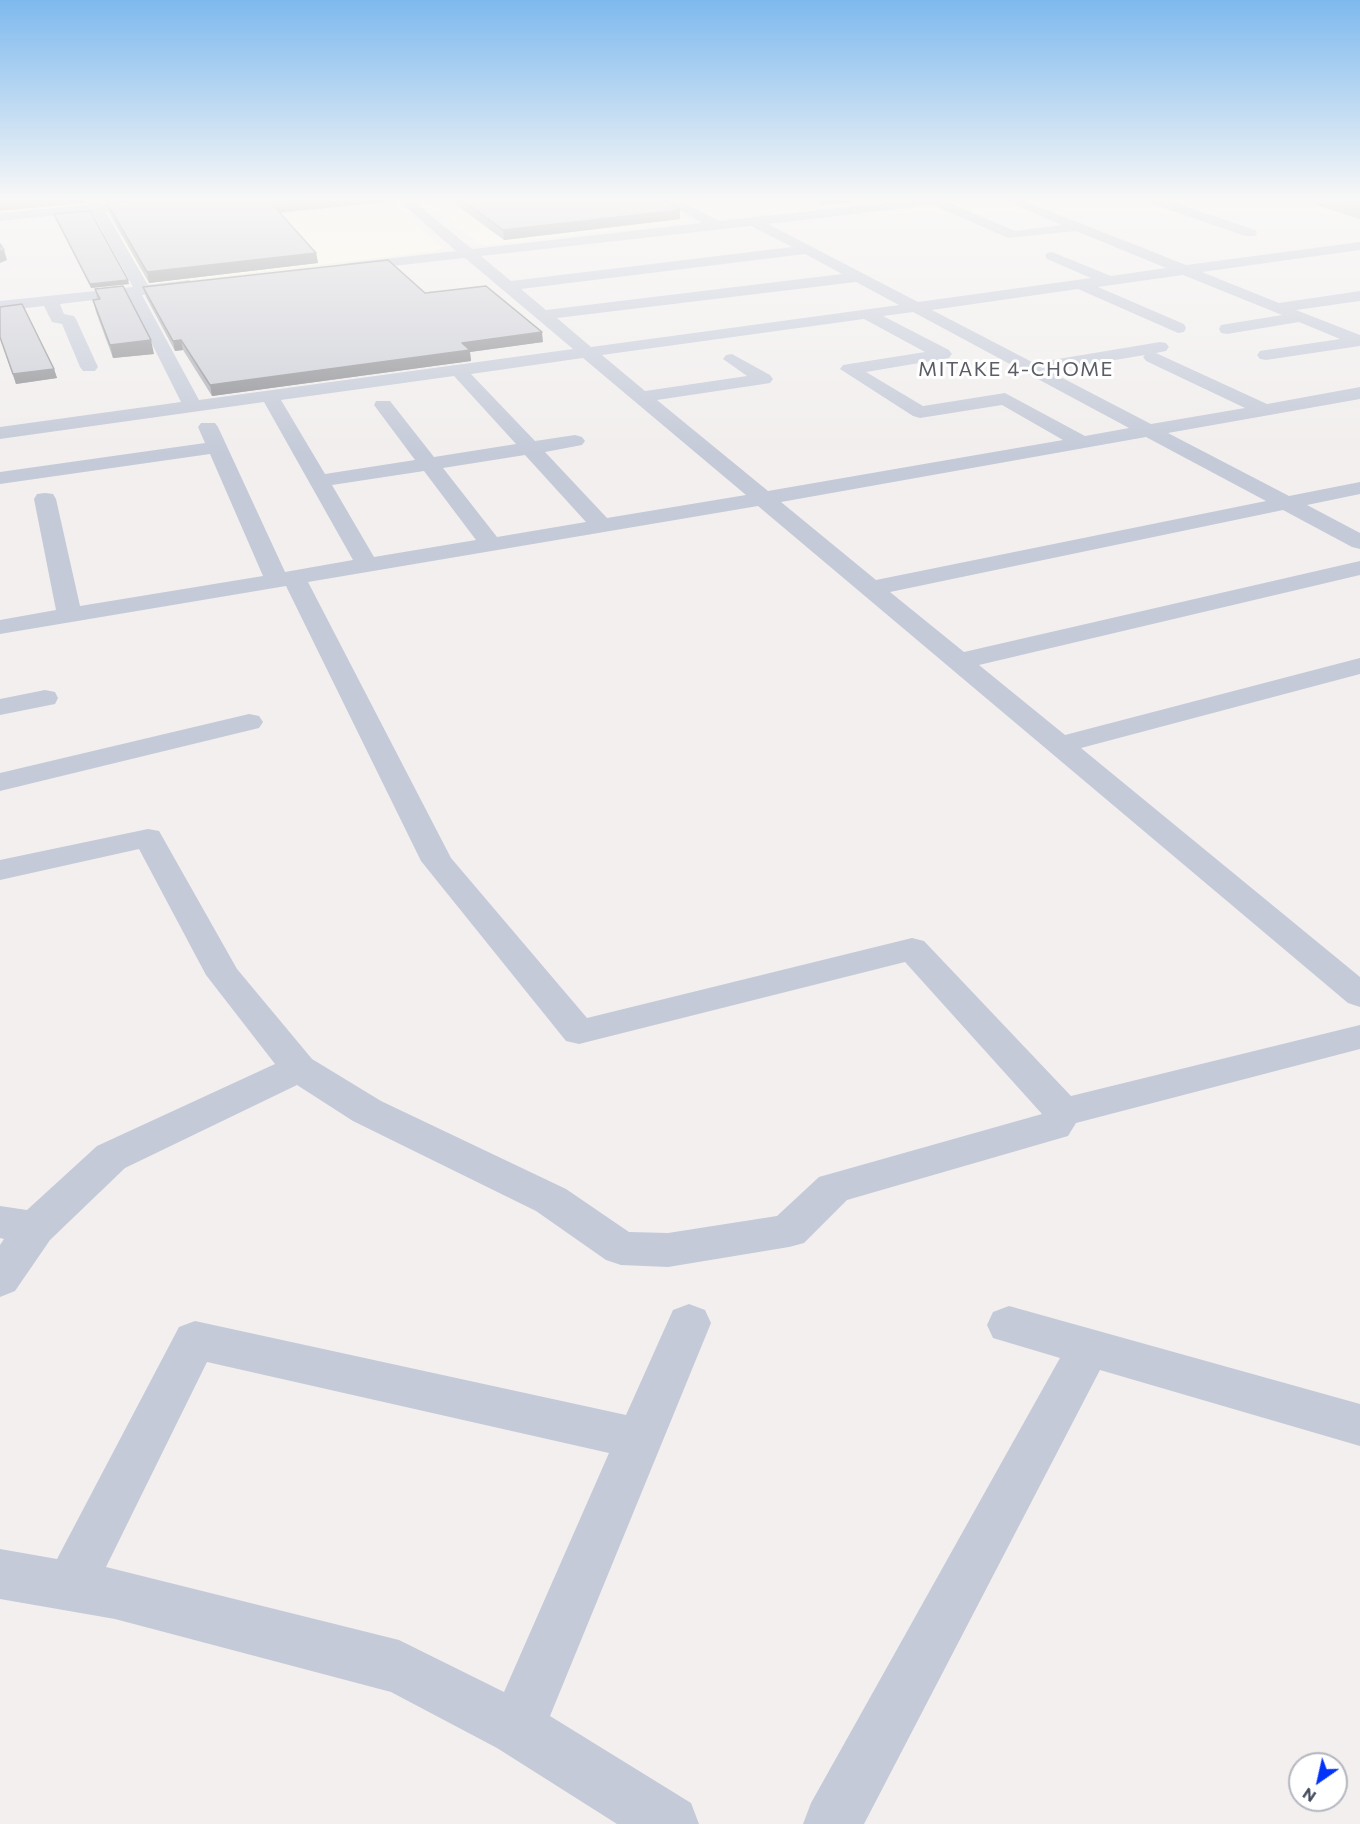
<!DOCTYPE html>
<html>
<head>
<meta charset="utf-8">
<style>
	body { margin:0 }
	#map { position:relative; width:1360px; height:1824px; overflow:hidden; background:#f2efee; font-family:Commissioner,sans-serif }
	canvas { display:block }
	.north { position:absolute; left:1288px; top:1752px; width:60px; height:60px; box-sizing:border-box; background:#fff; border:2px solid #b5b7bf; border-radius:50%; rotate:214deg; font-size:16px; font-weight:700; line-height:24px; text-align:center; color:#454c5f }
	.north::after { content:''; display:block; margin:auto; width:21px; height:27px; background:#0333f7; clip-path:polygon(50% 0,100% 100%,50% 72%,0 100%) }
</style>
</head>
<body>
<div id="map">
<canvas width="1360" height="1824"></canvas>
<div class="north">N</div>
</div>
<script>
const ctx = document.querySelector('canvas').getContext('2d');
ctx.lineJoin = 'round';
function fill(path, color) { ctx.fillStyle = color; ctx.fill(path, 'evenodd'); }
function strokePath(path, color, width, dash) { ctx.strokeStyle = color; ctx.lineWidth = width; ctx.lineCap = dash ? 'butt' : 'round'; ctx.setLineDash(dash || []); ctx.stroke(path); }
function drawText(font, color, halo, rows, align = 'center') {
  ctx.font = font + ' Commissioner,sans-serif'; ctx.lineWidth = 6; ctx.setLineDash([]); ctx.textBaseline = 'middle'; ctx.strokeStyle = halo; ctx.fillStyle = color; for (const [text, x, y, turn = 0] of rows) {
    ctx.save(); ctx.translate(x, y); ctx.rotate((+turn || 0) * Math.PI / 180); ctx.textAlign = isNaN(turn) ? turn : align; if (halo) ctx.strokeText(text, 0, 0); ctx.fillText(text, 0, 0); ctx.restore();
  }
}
fill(new Path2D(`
	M209,199h178l56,49 -8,3 -278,33 -11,-1 -7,-16 -5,-2 -15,-27 98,-10z
	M423,199h229l40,22 -207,24 -7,-2z
	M680,199h215l-171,19 -10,-1z`), '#fefde6');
fill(new Path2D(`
	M85,199h12l3,5 56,-5h46l-6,4 -91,8 43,74 41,-5 8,5 -8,5 -47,5 57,105 374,-51 -108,-91 -117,13 -5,-1 -2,-3 2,-3 5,-1 108,-12 -59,-52h14l61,50 230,-26 -40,-24h15l42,22 202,-22h39l-1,3 -9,1 65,28 46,-6 -59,-26h17l167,66 174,-23v8l-158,22 77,31 81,-12v10l-64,9 64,25v11l-94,14 -6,-1 -3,-4 3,-4 6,-1 74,-11 -41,-17 -72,12 -6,-1 -2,-4 2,-4 61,-10 -99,-40 -85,12 86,37 2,4 -2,4 -6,1 -100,-44 -146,21 102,53 126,-21 6,1 3,4 -3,4 -10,2 111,51 93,-17v12l-192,34 121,63 71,-14v12l-53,11 53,28v16l-8,-2 -69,-37 -393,82 74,60 396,-91v14l-381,90 86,70 295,-77v16l-279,74 279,229v30l-12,-4 -590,-497 -450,76 143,276 136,160 325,-80 12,3 147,155 289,-71v24l-284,74 -8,13 -221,64 -43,43 -15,4 -121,20 -47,-2 -15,-5 -70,-49 -183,-90 -56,-36 -172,83 -75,72 -35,51 -15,6v-52l4,-6 -4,-1v-32l27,4 70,-64 178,-82 -69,-89 -67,-126 -139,31v-20l148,-31 11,2 4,7 74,131 75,90 69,42 185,88 63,43 39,1 109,-17 42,-39 223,-63 -137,-152 -326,82 -13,-3 -145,-180 -135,-275 -286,48v-14l56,-10 -22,-111 3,-5 8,-1 8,1 3,5 24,107 183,-30 -53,-122 -210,30v-12l205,-29 -7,-16 3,-4h14l3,4 67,145 68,-12 -89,-158 -264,37v-12l181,-25 -53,-106 -68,8 4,10 10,2 2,3 22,48 -3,4h-12l-3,-4 -18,-43 -10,-2 -8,-16 -44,5v-10l133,-14 -41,-75 -92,9v-8l88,-8zM933,205l75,33 68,-7 90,37 -55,8 -59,-24 -5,1 -2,3 2,3 44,19 -173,24 -150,-78zM751,226l41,21 -281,34 -30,-25zM805,254l37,20 -296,36 -25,-21zM856,282l43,23 -308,42 -34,-29zM913,312l216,116 -44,8 -80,-43 -82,13 -57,-34 83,-14 3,-4 -3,-4 -66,-34zM864,319l61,33 -76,12 -6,1 -3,4 73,47 7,2 82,-13 61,35 -295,51 -111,-91 107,-16 6,-1 3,-4 -3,-4 -38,-21 -6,1 -3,4 24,17 -102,15 -43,-36zM1145,355l-2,2 3,4 99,47 -94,16 -102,-53zM583,358l163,137 -139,23 -62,-66 37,-7 3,-4 -3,-4 -7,-2 -40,6 -64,-67zM454,376l62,68 -82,13 -44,-56h-14l-2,4 41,55 -90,14 -44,-74zM1146,437l120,64 -390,79 -95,-78zM525,455l61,67 -89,15 -54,-69zM424,471l52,69 -102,17 -42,-72z
	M1146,199h18l91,31 2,3 -2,3h-10l-98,-34z
	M45,690l10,2 3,6 -3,6 -55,11v-16z
	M249,714l10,2 4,6 -4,6 -259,63v-18z
	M689,1304l16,6 6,13 -161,393 141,87 8,21h-82l-120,-76 -106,-56 -276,-73 -115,-20v-50l57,10 122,-232 16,-6 431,94 47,-105zM207,1362l402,91 -105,239 -105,-52 -293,-73z
	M1009,1306l351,98v42l-260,-76 -236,454h-61l8,-21 249,-445 -67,-20 -6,-13 6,-13z`), '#c4cad8');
fill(new Path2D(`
	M157,199h239v2l-117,12 37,40 2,10 -169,20 -40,-70 -2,-10z
	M448,199h212l20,20 -176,21z
	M808,199h65l-52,6z
	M1317,199h43v20l-44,-14z
	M54,214l75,70 -38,4 -36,-70z
	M143,287l282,6 118,49 -73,10 1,9 -259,35 -29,-46 -8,1 -29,-54z
	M95,289l59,65 -41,4 -17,-46 -3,-12 4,-1z
	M0,307l54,62 3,9 -41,6 -16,-45z`), '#b0b2b9');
fill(new Path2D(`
	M22,199h62l1,4 -85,8v-10z
	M101,199h32l-32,3z
	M317,199h79v2l-124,12 -1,-10z
	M822,199h51l-52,6z
	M680,210v9l-176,21 -1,-10z
	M4,250l3,10 -7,3v-12z
	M316,253l2,10 -169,20 -2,-11z
	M128,280l1,4 -38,4 -1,-4z
	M542,332l1,10 -73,10 1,9 -259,35 -2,-11 252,-42z
	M151,340l3,14 -41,4 -3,-13z
	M181,340l2,10 -8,1 -2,-10z
	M54,369l3,9 -41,6 -3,-10z`), '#909196');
const building = new Path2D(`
	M0,199h22l-22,2z
	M157,199h160l-46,4 45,50 -169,19 -40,-69z
	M461,199h199l20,11 -177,20z
	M1344,199h16v5z
	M90,211l38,69 -38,4 -36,-70z
	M0,244l4,6 -4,1z
	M388,260l37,33 61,-7 56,46 -80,11 8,7 -260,35 -29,-45 -8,1 -30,-54z
	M123,286l28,54 -41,5 -17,-45 7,-1 -5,-10z
	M22,304l32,65 -41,5 -13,-37v-30z`);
fill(building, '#cdcfd7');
strokePath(building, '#909196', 1.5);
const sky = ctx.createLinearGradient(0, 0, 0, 454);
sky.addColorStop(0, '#7eb9ee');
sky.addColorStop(0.44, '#f9f8f7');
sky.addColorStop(1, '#f9f8f700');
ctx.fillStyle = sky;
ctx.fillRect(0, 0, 1360, 454);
ctx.letterSpacing = '1.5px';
drawText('20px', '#5a5d65', '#fff', [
	["MITAKE 4-CHOME",1016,369]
]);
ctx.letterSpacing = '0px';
</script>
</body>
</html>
